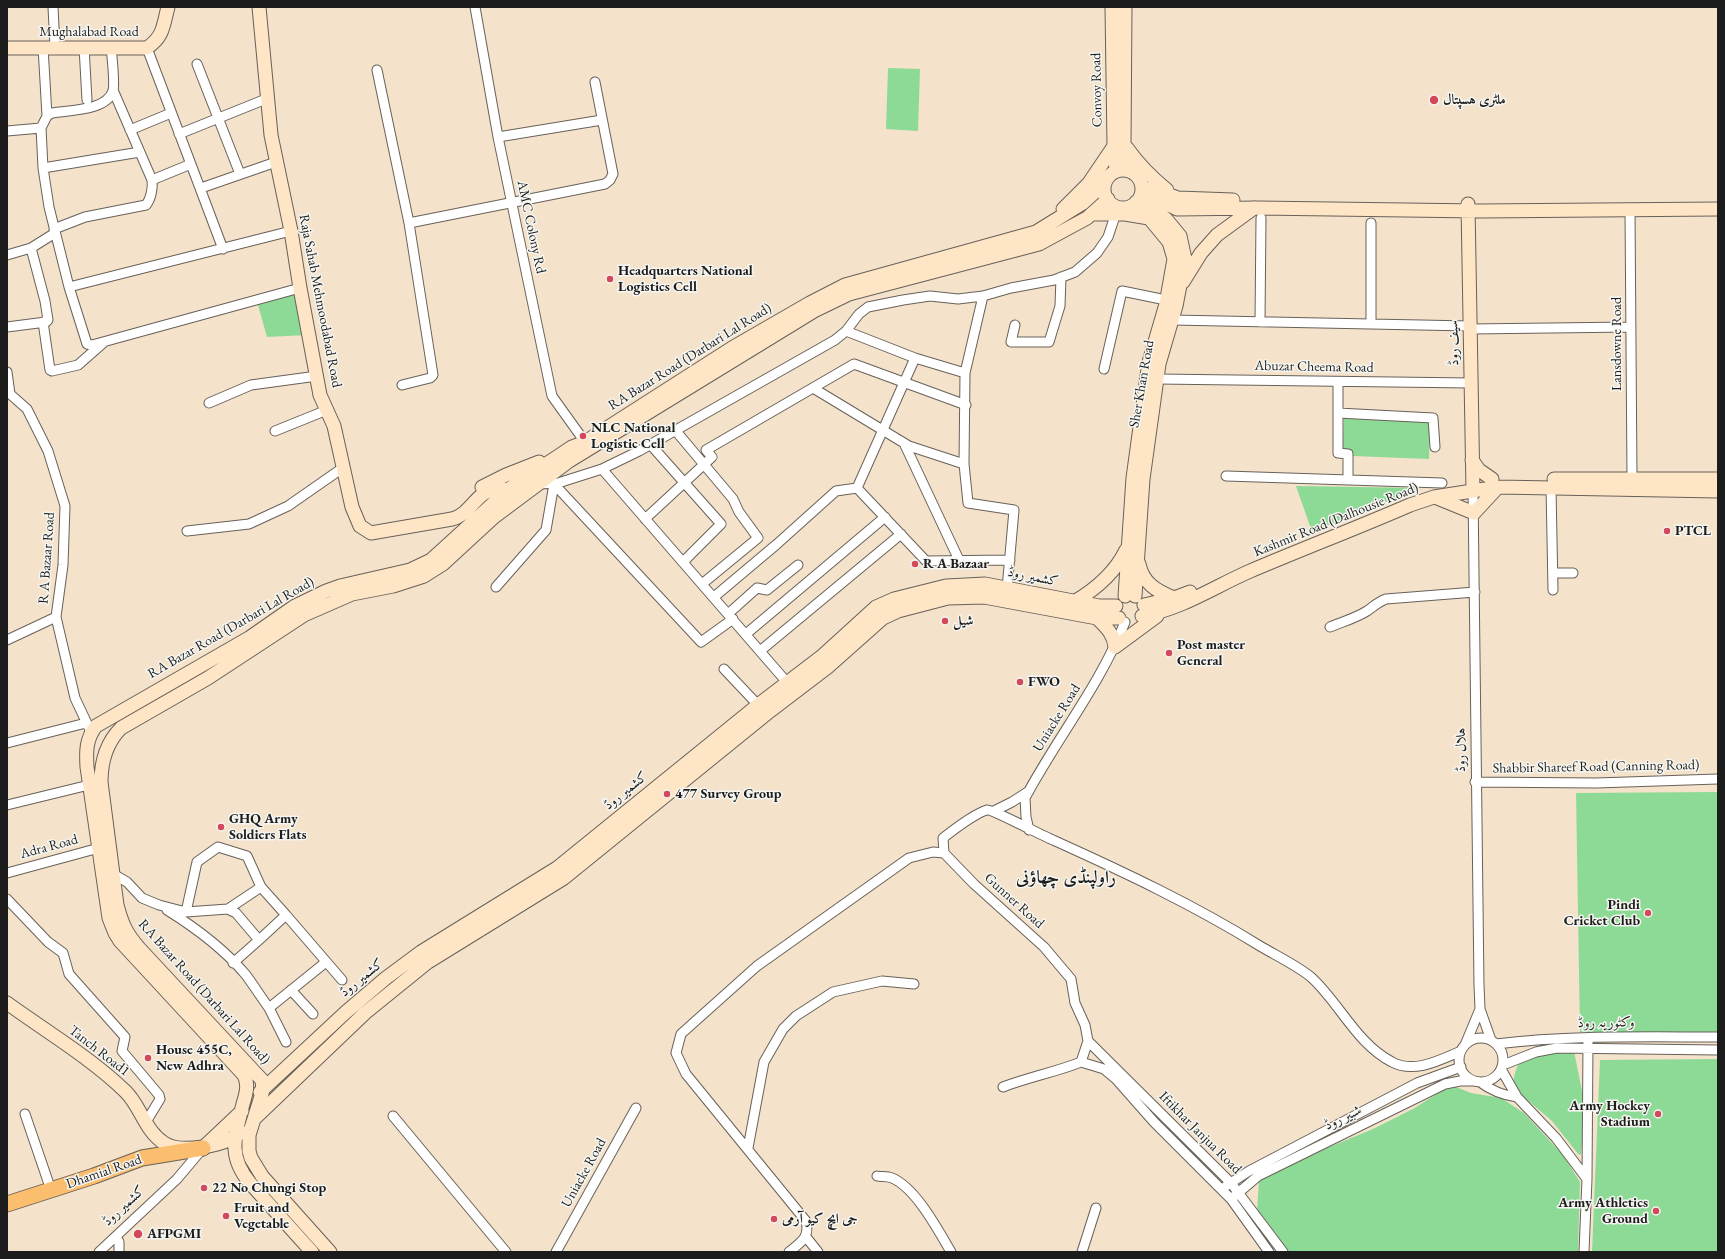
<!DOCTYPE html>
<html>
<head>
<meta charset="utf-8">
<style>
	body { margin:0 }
	#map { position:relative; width:1725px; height:1259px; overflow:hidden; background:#f4e2cb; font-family:"EB Garamond",serif }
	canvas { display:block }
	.frame { position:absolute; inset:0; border:8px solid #1c1c1c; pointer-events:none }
</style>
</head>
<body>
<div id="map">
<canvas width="1725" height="1259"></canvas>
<div class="frame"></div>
</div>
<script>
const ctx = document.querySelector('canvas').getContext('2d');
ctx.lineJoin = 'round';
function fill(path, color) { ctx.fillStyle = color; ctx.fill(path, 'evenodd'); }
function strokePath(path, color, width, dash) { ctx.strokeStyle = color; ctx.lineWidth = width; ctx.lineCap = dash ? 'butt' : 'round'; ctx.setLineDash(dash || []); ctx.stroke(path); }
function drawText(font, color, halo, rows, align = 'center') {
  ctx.font = font + ' "EB Garamond",Amiri,serif'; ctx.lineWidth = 3; ctx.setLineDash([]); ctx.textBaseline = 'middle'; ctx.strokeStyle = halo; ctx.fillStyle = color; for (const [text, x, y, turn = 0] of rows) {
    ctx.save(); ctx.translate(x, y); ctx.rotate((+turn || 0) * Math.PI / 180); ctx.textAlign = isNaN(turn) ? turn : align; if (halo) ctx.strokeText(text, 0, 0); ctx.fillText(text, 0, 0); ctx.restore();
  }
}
fill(new Path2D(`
	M888,68l32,1 -2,62 -32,-2z
	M298,293l9,42 -40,2 -9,-32z
	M1344,417l86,5 -1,37 -76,-3 -1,-6 -9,-1z
	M1296,486l124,2 -108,44z
	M1718,792v240h-138l-4,-239z
	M1574,1051l9,45 1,25 -3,33 -2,1 -27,-34 -34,-29 -5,-8c1,-8 3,-18 9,-24 7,-7 40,-8 52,-9z
	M1718,1059v193h-126l8,-192z
	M1451,1085l20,8 30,5 23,15 39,42 17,27 -2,70h-290l-31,-41 2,-30 56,-28 58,-24 40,-20z`), '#8dda97');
const street = new Path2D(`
	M53,7l2,40
	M475,7l23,130 54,259 33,46
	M43,47l4,69
	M84,47l3,53
	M111,47c1,10 4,36 2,44 -7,20 -43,19 -61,22l-5,3 -6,12 2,40 6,39 20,80 18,57 5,1 208,-57
	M147,48l76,201
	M197,64l43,110
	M377,70l32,153 24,152 -3,3 -28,7
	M130,130l41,-17
	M7,131l34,-3
	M179,134l87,-35
	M498,137l104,-17
	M43,168l97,-16
	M152,180l39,-16
	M201,188l75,-26
	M1630,210l2,268
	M409,223l196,-39 5,-4 3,-6 -18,-92
	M1371,223v101
	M54,229l31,-12 61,-12c5,-6 7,-17 6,-25l-39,-90
	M7,255l24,-7 24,-15
	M69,287l222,-56
	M983,296l-18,77 -1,91 4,39 46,7 -7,79
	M1172,320l298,6
	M43,322l7,48 2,1 26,-6 25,-22
	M1260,322l1,-104
	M1015,325l-4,17h38l11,-36 1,-29
	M7,327l39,-5 2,-2 -3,-19 -14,-53
	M1470,329l161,-2
	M846,331l69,27 50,15
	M915,358l-58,130 69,73 84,-1
	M1104,369l18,-78 44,9
	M7,372l3,22 17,15 21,42 17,55 -2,59 -7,52 19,81 16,34
	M1157,379l314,4
	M1338,382v71l10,1v26
	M813,388l96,58 55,18
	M209,403l42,-18 66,-9
	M1338,413l95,5 2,29
	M675,430l58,69 6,13 19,26 -56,46
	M275,431l52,-21
	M904,443l55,117
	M650,444l71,80 -38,38
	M602,469l37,-18 196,-111 11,-9 13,-17 9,-7 35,-7 27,-4 28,3 25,-3 28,-8 43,-8 21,-8 22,-19 11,-16 10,-30
	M1226,476l216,7
	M538,484l20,-1 44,-14 189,218
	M554,484l147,158 32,-23
	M1551,487l2,103
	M1473,491l6,494 1,24 11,31
	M645,519l67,-62 -6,-7 148,-86 112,41
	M187,531l62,-7 39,-18 56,-39
	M1554,573h19
	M496,587l50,-57 8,-46
	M714,597l63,-53 59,-53 21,-3
	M728,614l29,-26 10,2 31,-25
	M1330,627c12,-5 26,-9 37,-16 7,-5 11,-9 19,-12l89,-7
	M746,634l139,-117
	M7,640l49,-23
	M760,651l141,-117
	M724,669l34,36
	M7,743l79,-20
	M1475,782l121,1 122,-4
	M7,805l82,-20
	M994,811l18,-9 17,-11
	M1029,830l-3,-13 -1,-19c32,-60 75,-113 100,-176
	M7,873l92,-25
	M113,874l14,8 15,16 17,7 27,7 42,-3 8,4 23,27 27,-25 56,65
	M7,899l41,43 15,11 6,21 56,63 -3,14 37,44 1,4 -14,23
	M228,909l33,-22 25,28
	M167,910c29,18 57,39 79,65 8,11 15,22 23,33
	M186,912l11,-50 21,-15 29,9 14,31
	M233,963l26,-23
	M291,990l22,24
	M1459 1060a22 22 0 1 1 44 0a22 22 0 1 1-44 0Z
	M286,1042l-17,-34 57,-46
	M1496,1044c73,-9 148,-7 222,-7
	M1465,1045l15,-36
	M1081,1062l23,7 12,10 38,43 77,77 38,53
	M1503,1065l33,-13 21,-4 161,2
	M1501,1069l16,28 39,41 31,41
	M1480,1082c12,9 22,13 37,15
	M1003,1087c26,-10 53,-15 78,-25l7,-21
	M25,1114l26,76
	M393,1116l113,136
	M748,1148l16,-86 19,-33 13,-13 37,-24 49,-11 32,3
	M877,1176c4,1 10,0 15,2 24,10 46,52 59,74
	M1226,1186l23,-15 168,-88 44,-16
	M1231,1199l27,-23 187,-92 15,-3h15
	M116,1236l3,6v10
	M806,1237l12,15
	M99,1252l78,-73 26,-31
	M556,1252l80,-144
	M789,1252c12,-10 21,-14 17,-31l-120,-147 -10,-21 5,-19 76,-68 152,-108 24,-6 11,1
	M1082,1252l14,-44
	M1283,1252l-52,-69 -143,-142 -3,-16 -10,-22 -4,-24 -27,-32 -70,-63 -30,-31 -1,-15c9,-7 33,-25 44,-28 5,-1 56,26 66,30 71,32 141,65 207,106 15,9 40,21 52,32 28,26 45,66 80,84 22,12 48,-2 69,-11
	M1584,1252l3,-73 1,-138`);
const secondary = new Path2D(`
	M259,7l12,128 20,96 9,57 20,107 14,31 18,81 8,19 11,7 81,-14c20,-5 25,-31 47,-30 6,0 10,0 15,3
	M1112,7l2,139 2,25
	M1125,7l-1,138 5,26
	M7,48h140c17,-12 16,-22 21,-41
	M1127,148c12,17 24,29 40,42
	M1104 189a19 19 0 1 1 38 0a19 19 0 1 1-38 0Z
	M1151,188l27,10 55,2
	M1142,192l35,17 81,-1 221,3 239,-2
	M1468,204l5,287
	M1063,209l26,-26 25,-37
	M1092,214h33l24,4
	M1183,282l18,-29 16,-18 37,-27
	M1472,460l7,10 13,9
	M1554,479h164
	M482,487l24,-12 33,-13
	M1435,497l39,16 24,-26
	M1139,564c4,19 17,27 35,34
	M1125,596l8,-118 16,-116 17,-58 8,-45 -5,-17 -33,-40
	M1135,596l8,-117 16,-115 17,-58 9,-47 -5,-23 -14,-17 -26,-22
	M1074,602c22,-13 41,-29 52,-52
	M1144,605l30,-7 16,-6
	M1142,616c39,-7 70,-28 106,-44 54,-23 109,-44 162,-67l24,-8 64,-10 220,4
	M1097,618c9,9 17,16 18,29
	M1115,647l42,-31
	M7,1003c40,29 84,55 119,89 15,15 19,39 38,51 17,11 63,3 77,-11
	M260,1092l86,-80 40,-34 35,-26 136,-84 201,-163 63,-48 55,-50 18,-8 52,-13 39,-2 114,22h17
	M255,1118l110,-105 63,-51 136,-84 206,-167 59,-45 54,-48 15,-7 50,-13 36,-1 113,21h22
	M206,1145l36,-34
	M312,1252l-62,-69c-23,-27 -15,-48 -7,-79 3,-10 6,-19 1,-29l-124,-134 -5,-8 -6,-15 -22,-151c-1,-16 -1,-28 9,-41l153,-88 46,-32 31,-15 14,-5 70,-16 21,-10 78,-71 63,-42 13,-5 147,-94 78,-45 35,-18 191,-53 47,-29 22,-20
	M330,1252l-68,-76 -11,-18 -2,-7v-16l14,-45 -1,-10 -123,-132c-13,-15 -17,-24 -22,-43l-16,-123c0,-21 5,-39 20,-54l87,-50 96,-63 48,-21 41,-8 31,-10 19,-12 51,-47 75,-56 245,-150 35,-17 190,-50 48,-26 21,-19`);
const primary = new Path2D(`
	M7,1204l87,-28 48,-18 61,-10`);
strokePath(street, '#686159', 11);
strokePath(secondary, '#686159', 15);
strokePath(primary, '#686159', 17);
strokePath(street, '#fff', 9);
strokePath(secondary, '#fde5c5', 13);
strokePath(primary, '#fbbd6e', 15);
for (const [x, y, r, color] of [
	[1434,100,5,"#d1495b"],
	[610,279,4,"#d1495b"],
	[583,436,4,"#d1495b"],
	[1667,531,4,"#d1495b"],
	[915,564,4,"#d1495b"],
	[945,621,4,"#d1495b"],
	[1169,653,4,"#d1495b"],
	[1020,682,4,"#d1495b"],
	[667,794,4,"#d1495b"],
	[221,827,4,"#d1495b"],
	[1648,913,4,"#d1495b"],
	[148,1058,4,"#d1495b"],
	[1658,1114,4,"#d1495b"],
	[204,1188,4,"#d1495b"],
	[1656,1211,4,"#d1495b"],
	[226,1216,4,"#d1495b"],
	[774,1219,4,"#d1495b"],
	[138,1234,5,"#d1495b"]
]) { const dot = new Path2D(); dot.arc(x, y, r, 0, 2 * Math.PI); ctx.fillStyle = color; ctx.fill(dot); strokePath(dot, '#f6f6f2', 1.5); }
drawText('14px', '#1c1c1c', '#f6f6f2', [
	["Mughalabad Road",89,32],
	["Convoy Road",1097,90,-91],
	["AMC Colony Rd",531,227,78],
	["Raja Sahab Mehmoodabad Road",320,301,79],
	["سیف روڈ",1454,343,-91],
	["Lansdowne Road",1617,344,-90],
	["RA Bazar Road (Darbari Lal Road)",690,357,-32],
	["Abuzar Cheema Road",1314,367,1],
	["Sher Khan Road",1142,384,-80],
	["Kashmir Road (Dalhousie Road)",1336,520,-22],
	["R A Bazaar Road",47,558,-86],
	["کشمیر روڈ",1033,577,11],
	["RA Bazar Road (Darbari Lal Road)",231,628,-30],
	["Uniacke Road",1057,718,-58],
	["ہلال روڈ",1461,750,-90],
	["Shabbir Shareef Road (Canning Road)",1596,767,-1],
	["کشمیر روڈ",626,791,-39],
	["Adra Road",49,847,-15],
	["Gunner Road",1014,901,42],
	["کشمیر روڈ",362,978,-39],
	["RA Bazar Road (Darbari Lal Road)",204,992,48],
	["وکٹوریہ روڈ",1606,1023,-1],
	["Tanch Road1",99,1051,38],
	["شبیر روڈ",1343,1118,-26],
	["Iftikhar Janjua Road",1200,1133,45],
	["Dhamial Road",104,1172,-19],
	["Uniacke Road",584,1173,-61],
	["کشمیر روڈ",124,1206,-43]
]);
drawText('bold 14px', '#1c1c1c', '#f6f6f2', [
	["ملٹری ہسپتال",1443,100],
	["Headquarters National",618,271],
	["Logistics Cell",618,287],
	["NLC National",591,428],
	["Logistic Cell",591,444],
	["PTCL",1675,531],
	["R A Bazaar",923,564],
	["شیل",953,621],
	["Post master",1177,645],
	["General",1177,661],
	["FWO",1028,682],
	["477 Survey Group",675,794],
	["GHQ Army",229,819],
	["Soldiers Flats",229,835],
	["Pindi",1640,905,"right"],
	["Cricket Club",1640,921,"right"],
	["House 455C,",156,1050],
	["New Adhra",156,1066],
	["Army Hockey",1650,1106,"right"],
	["Stadium",1650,1122,"right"],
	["22 No Chungi Stop",212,1188],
	["Army Athletics",1648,1203,"right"],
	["Ground",1648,1219,"right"],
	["Fruit and",234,1208],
	["Vegetable",234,1224],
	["جی ایچ کیو آرمی",782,1219],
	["AFPGMI",147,1234]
], 'left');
drawText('bold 18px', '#1c1c1c', '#f6f6f2', [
	["راولپنڈی چھاؤنی",1066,878]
]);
</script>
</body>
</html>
